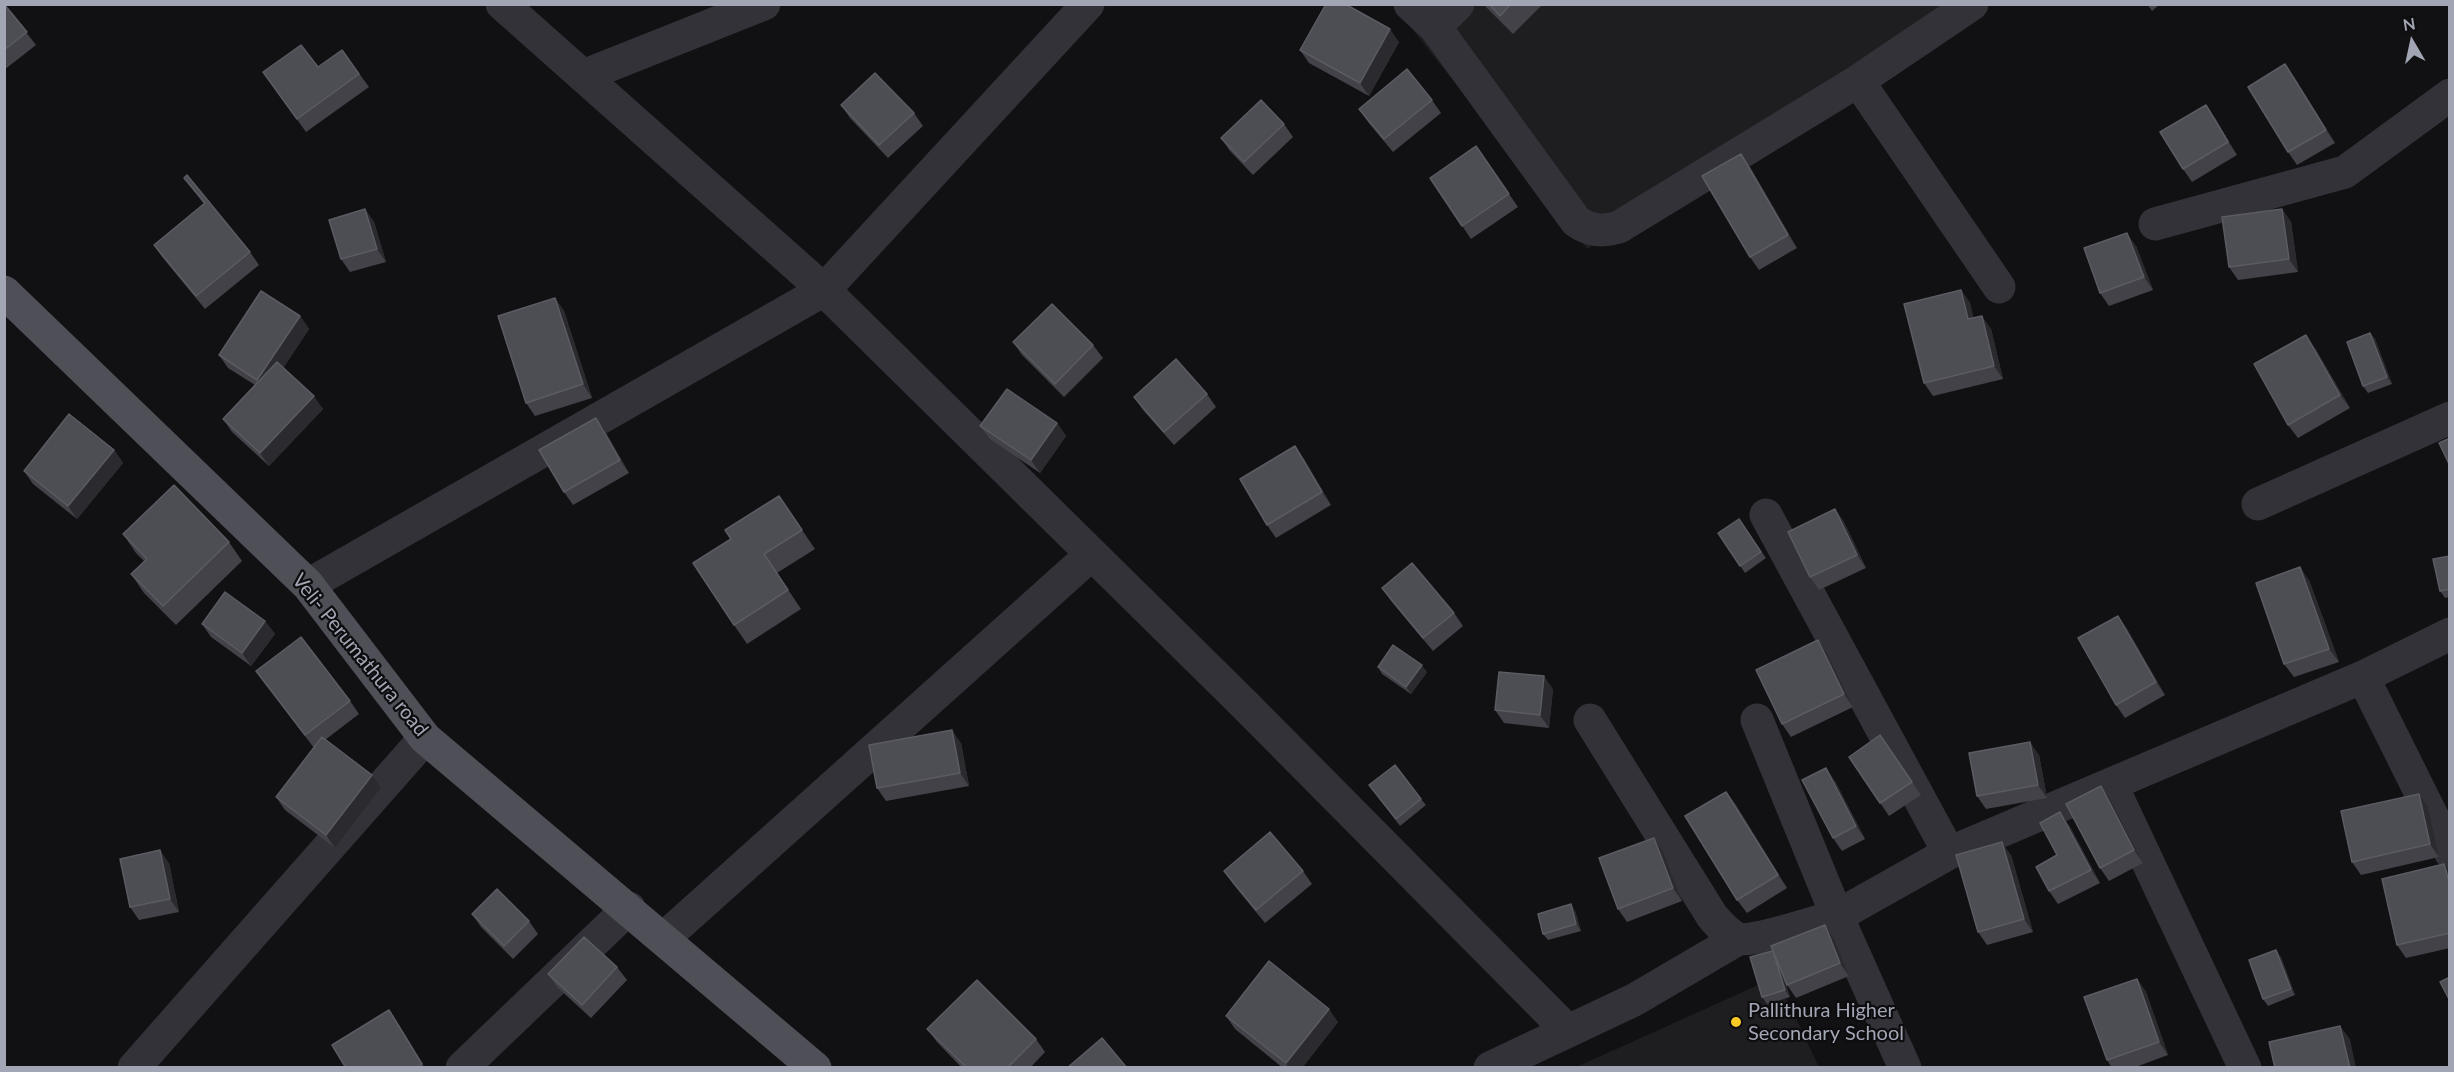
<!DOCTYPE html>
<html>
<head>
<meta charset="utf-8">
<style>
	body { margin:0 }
	#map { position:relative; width:2454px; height:1072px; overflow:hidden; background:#111113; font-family:Lato,sans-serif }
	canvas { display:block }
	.frame { position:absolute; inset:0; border:6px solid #a2a6b4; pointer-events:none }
	.north { position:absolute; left:2382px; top:12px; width:60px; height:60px; -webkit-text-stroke:4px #0d0c0e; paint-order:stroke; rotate:351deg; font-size:16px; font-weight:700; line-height:24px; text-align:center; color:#a2a6b4 }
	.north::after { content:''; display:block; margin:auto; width:21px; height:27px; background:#a2a6b4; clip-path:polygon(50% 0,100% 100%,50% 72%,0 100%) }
</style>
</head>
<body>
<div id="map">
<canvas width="2454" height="1072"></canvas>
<div class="frame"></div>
<div class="north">N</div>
</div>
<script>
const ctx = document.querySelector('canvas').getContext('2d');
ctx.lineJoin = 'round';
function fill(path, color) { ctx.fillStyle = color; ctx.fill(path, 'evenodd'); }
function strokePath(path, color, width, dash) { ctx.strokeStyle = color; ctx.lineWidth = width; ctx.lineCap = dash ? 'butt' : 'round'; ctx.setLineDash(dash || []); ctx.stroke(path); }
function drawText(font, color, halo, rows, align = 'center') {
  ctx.font = font + ' Lato,sans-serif'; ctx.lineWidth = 4.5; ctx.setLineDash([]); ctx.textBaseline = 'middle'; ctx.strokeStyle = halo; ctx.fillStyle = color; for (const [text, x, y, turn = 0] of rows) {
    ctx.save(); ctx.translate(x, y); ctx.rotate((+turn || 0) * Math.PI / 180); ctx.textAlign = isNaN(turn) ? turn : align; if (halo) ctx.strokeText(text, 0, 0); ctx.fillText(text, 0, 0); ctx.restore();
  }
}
fill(new Path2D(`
	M1393,5h576l-382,244z
	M1776,977l43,90 -245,1z`), '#1e1d20');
strokePath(new Path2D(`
	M502,4l322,286 420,414 324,327
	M1410,4l25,23 141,194c14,10 26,11 43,6l239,-146 114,-77
	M1435,27l23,-23
	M583,76l181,-72
	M1858,81l141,206
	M2155,224l190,-52 105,-77
	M2258,504l192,-86
	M1766,515l183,338
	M308,585l516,-295 264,-286
	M2363,677l87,175
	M1590,720l122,196c7,8 14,17 24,22 15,6 82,-17 101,-22l-80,-196
	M2111,784l134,284
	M664,938l428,-384
	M134,1068l291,-330
	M462,1068l167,-160
	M1490,1068l144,-68 104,-61
	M1905,1068l-68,-152 112,-63 414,-176 87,-43`), '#323238', 33);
strokePath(new Path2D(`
	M4,292l304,293 117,153 390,330`), '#4e4f57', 33);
fill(new Path2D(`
	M4,4l32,41 -32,25z
	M1483,4h60l-30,30z
	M2147,4h13l-8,7z
	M1399,42l-30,54 -60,-33 -9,-13z
	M342,50l27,37 -63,45 -43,-60 55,-5z
	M2294,77l41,66 -38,22 -9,-13z
	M1432,100l9,13 -48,39 -25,-30 -9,-13z
	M841,105l73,8 9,13 -35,32 -38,-40z
	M2215,118l22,37 -45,27 -9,-13z
	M1284,124l9,13 -40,38 -23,-24 -9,-13z
	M1476,146l42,61 -47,32 -41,-61z
	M1741,154l9,13 47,81 -38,22 -9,-13z
	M184,178l66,74 9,13 -54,44 -42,-51 -9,-13 50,-41z
	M365,209l9,13 12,40 -36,10 -9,-13z
	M2282,209l9,13 7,50 -60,8 -9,-13z
	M2136,246l17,44 -44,16 -9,-13z
	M1961,290l9,13 3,15 18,11 12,50 -70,17 -9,-13z
	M555,298l9,13 28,87 -57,18 -9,-13z
	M300,316l9,13 -26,39 40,41 -54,57 -37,-34 -9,-13 32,-34 -27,-17 -9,-13z
	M2370,333l5,6 17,45 -24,9 -5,-7z
	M1013,342l80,3 10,13 -39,39 -42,-42z
	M2315,348l35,60 -52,30 -10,-13z
	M1207,394l9,13 -42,38 -31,-35 -9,-13z
	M596,418l9,13 24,42 -56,32 -9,-13z
	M1057,423l9,13 -26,37 -50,-34 -10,-13z
	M114,450l9,13 -46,56 -44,-35 -9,-13z
	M1304,459l27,46 -55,33 -9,-13z
	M779,496l36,53 -38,24 24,36 -54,35 -13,-19 -3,-86z
	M1835,509l9,13 22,46 -47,22 -9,-13z
	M1739,519l27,39 -21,15 -27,-40z
	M123,534l106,8 13,19 -66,64 -32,-32 -13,-19 13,-13 -8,-8z
	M2450,556v41l-5,1 -5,-7z
	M2309,580l30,82 -45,15 -10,-13z
	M1382,588l72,25 9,13 -30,25 -42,-50z
	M2118,616l9,13 38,66 -40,23 -9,-13z
	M265,621l10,13 -24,32 -40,-29 -9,-13z
	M1818,640l9,13 26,54 -62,30 -9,-13z
	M1378,667l49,5 -16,22 -29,-20z
	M256,671l94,30 9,13 -34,26 56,48 -46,60 -50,-38 -9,-13 38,-49z
	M1553,689l-4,39 -45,-5 -9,-13z
	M1880,735l41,60 -32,21 -40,-59z
	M961,743l8,43 -83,15 -9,-13z
	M2039,755l8,43 -61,11 -9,-13z
	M1835,781l30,58 -23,12 -9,-13z
	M1369,785l52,14 5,6 -26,21z
	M2101,786l9,13 33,64 -34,18 -9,-13z
	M1726,792l10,13 51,83 -40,25 -10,-13z
	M2428,807l11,50 -78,18 -9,-13z
	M2069,825l31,58 -42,21 -9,-13 8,-36z
	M1654,838l9,13 19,50 -55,21 -9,-13z
	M2011,855l22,77 -46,13 -9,-13z
	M169,863l10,49 -40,8 -9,-13z
	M1224,871h79l9,13 -47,39 -32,-39z
	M2450,872v76l-44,10 -9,-13z
	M1575,911l6,20 -33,9 -5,-6z
	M472,914l57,7 9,13 -25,25 -32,-32z
	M1825,925l9,13 15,38 -53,22 -9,-13 -4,-10 7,22 -23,7 -5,-7 -12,-40 23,-6 -2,-5z
	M2281,957l14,38 -27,11 -5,-7z
	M617,967l10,13 -36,38 -34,-31 -9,-13z
	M2137,979l9,13 22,63 -35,13h-21l-5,-8z
	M389,1010l36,58h-79z
	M1226,1016l112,6 -36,46h-19l-48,-39z
	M927,1029l109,10 9,13 -15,16h-68l-25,-26z`), '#434248');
fill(new Path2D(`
	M1390,29l9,13 -30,54 -9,-13z
	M2285,64l9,13 41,66 -9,-13z
	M2206,105l9,13 22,37 -9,-13z
	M1741,154l9,13 47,81 -9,-13z
	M365,209l9,13 12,40 -9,-13z
	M2282,209l9,13 7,50 -9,-13z
	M2127,233l9,13 17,44 -9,-13z
	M1961,290l9,13 7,29 -9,-13z
	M555,298l9,13 28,87 -9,-14z
	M300,316l9,13 -42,64 -10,-13z
	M1982,316l9,13 12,50 -9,-13z
	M2370,333l5,6 17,45 -5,-7z
	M2306,335l9,13 35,60 -10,-13z
	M314,396l9,13 -54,57 -9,-13z
	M596,418l9,13 24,42 -9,-13z
	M1057,423l9,13 -26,37 -9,-13z
	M1295,446l9,13 27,46 -9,-13z
	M114,450l9,13 -46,56 -9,-13z
	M1835,509l9,13 22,46 -9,-13z
	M2300,567l9,13 30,82 -10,-13z
	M2118,616l9,13 38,66 -9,-13z
	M265,621l10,13 -24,32 -9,-13z
	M1818,640l9,13 26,54 -9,-13z
	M1422,665l5,7 -16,22 -5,-7z
	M1544,676l9,13 -4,39 -9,-13z
	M952,730l9,13 8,43 -9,-13z
	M2030,742l9,13 8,43 -9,-13z
	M1826,768l9,13 30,58 -9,-13z
	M372,775l9,13 -46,60 -9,-13z
	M2101,786l9,13 33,64 -9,-13z
	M1726,792l10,13 51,83 -9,-13z
	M2419,794l9,13 11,50 -9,-13z
	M2060,812l9,13 31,58 -9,-13z
	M1654,838l9,13 19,50 -9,-13z
	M2002,842l9,13 22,77 -9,-13z
	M160,850l9,13 10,49 -9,-13z
	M2444,864l6,8v13z
	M1571,904l4,7 6,20 -5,-7z
	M1825,925l9,13 15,38 -9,-13z
	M2276,950l5,7 14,38 -4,-6z
	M1773,951l5,6 12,40 -5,-7z
	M2137,979l9,13 22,63 -9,-13z
	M1329,1009l9,13 -36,46h-14l-2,-5z
	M389,1010l9,13 27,45 -3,-4z
	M2340,1026l10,13 6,29h-6z`), '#2b2a2e');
const building = new Path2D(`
	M4,4l23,28 -23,18z
	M1326,4h19l45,25 -30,54 -60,-33z
	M1489,4h22l-11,12z
	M301,45l17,22 24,-17 17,24 -62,45 -34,-47z
	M2285,64l41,66 -38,22 -40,-65z
	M1407,69l25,31 -48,39 -25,-30z
	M875,73l39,40 -35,32 -38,-40z
	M1261,100l23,24 -40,38 -23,-24z
	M2206,105l22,37 -45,27 -23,-37z
	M1476,146l33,48 -47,32 -32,-48z
	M1741,154l47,81 -38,22 -48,-81z
	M187,175l63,77 -54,44 -42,-51 51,-42 -21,-25z
	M365,209l12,40 -36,10 -12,-39z
	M2282,209l7,50 -60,8 -7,-50z
	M2127,233l17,44 -44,16 -16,-45z
	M1961,290l7,29 14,-3 12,50 -70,17 -20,-79z
	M261,291l39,25 -43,64 -38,-25z
	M555,298l28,86 -57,19 -28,-87z
	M1052,304l41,41 -38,39 -42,-42z
	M2370,333l17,44 -24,9 -16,-44z
	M2306,335l34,60 -52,30 -34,-61z
	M1176,359l31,35 -43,38 -30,-35z
	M277,362l37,34 -54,57 -37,-34z
	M1007,389l50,34 -26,37 -51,-34z
	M69,414l45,36 -46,56 -44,-35z
	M596,418l24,42 -56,32 -25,-42z
	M2450,438v28l-11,-23z
	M1295,446l27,46 -55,33 -27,-46z
	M174,485l55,57 -66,64 -32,-32 16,-15 -24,-25z
	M779,496l23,34 -38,24 24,36 -54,35 -41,-62 38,-24 -6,-9z
	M1835,509l22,46 -47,22 -22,-45z
	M1739,519l22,33 -21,14 -22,-33z
	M2450,556v33l-10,2 -7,-32z
	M1412,563l42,50 -31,25 -41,-50z
	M2300,567l29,82 -45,15 -28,-81z
	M225,592l40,29 -23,32 -40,-29z
	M2118,616l38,66 -40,23 -38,-67z
	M301,637l49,64 -45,34 -49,-64z
	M1818,640l26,54 -62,30 -26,-54z
	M1393,645l29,20 -16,22 -28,-20z
	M1499,672l45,4 -4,39 -45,-5z
	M952,730l8,43 -83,15 -8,-43z
	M1880,735l32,47 -32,21 -31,-46z
	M322,737l50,38 -46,60 -50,-38z
	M2030,742l8,43 -61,11 -8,-43z
	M1395,765l26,34 -25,20 -27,-34z
	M1826,768l30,58 -23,12 -31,-58z
	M2101,786l33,64 -34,18 -34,-64z
	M1726,792l52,83 -41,25 -52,-84z
	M2419,794l11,50 -78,18 -11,-51z
	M2060,812l31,58 -42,21 -13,-24 21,-12 -17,-32z
	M1270,832l33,39 -47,39 -32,-39z
	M1654,838l19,50 -55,21 -19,-51z
	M2002,842l22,77 -46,13 -22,-77z
	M160,850l10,49 -40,8 -10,-48z
	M2444,864l6,21v48l-53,12 -15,-66z
	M497,889l32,32 -25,25 -32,-32z
	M1571,904l5,20 -33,10 -5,-20z
	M1825,925l15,38 -53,22 -16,-39z
	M584,937l33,30 -35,38 -34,-31z
	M2276,950l15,39 -28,10 -14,-39z
	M1773,951l12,39 -23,7 -12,-40z
	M1269,961l60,48 -43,54 -60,-47z
	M2450,977v24l-10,-19z
	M2137,979l22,63 -52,18 -23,-63z
	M977,980l59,59 -29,29h-40l-40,-39z
	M389,1010l33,54 -6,4h-70l-14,-23z
	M2340,1026l10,42h-75l-6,-26z
	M1102,1038l25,30h-60z`);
fill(building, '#4d4d54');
strokePath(building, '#5b5b63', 1.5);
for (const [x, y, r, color] of [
	[1736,1022,6,"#f7c925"]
]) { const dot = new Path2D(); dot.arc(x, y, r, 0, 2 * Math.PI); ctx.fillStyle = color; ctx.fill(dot); strokePath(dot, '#0d0c0e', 2); }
drawText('20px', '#a2a6b4', '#0d0c0e', [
	["Veli- Perumathura road",360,655,51]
]);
drawText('20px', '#a2a6b4', '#0d0c0e', [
	["Pallithura Higher",1748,1011],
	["Secondary School",1748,1034]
], 'left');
</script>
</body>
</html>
